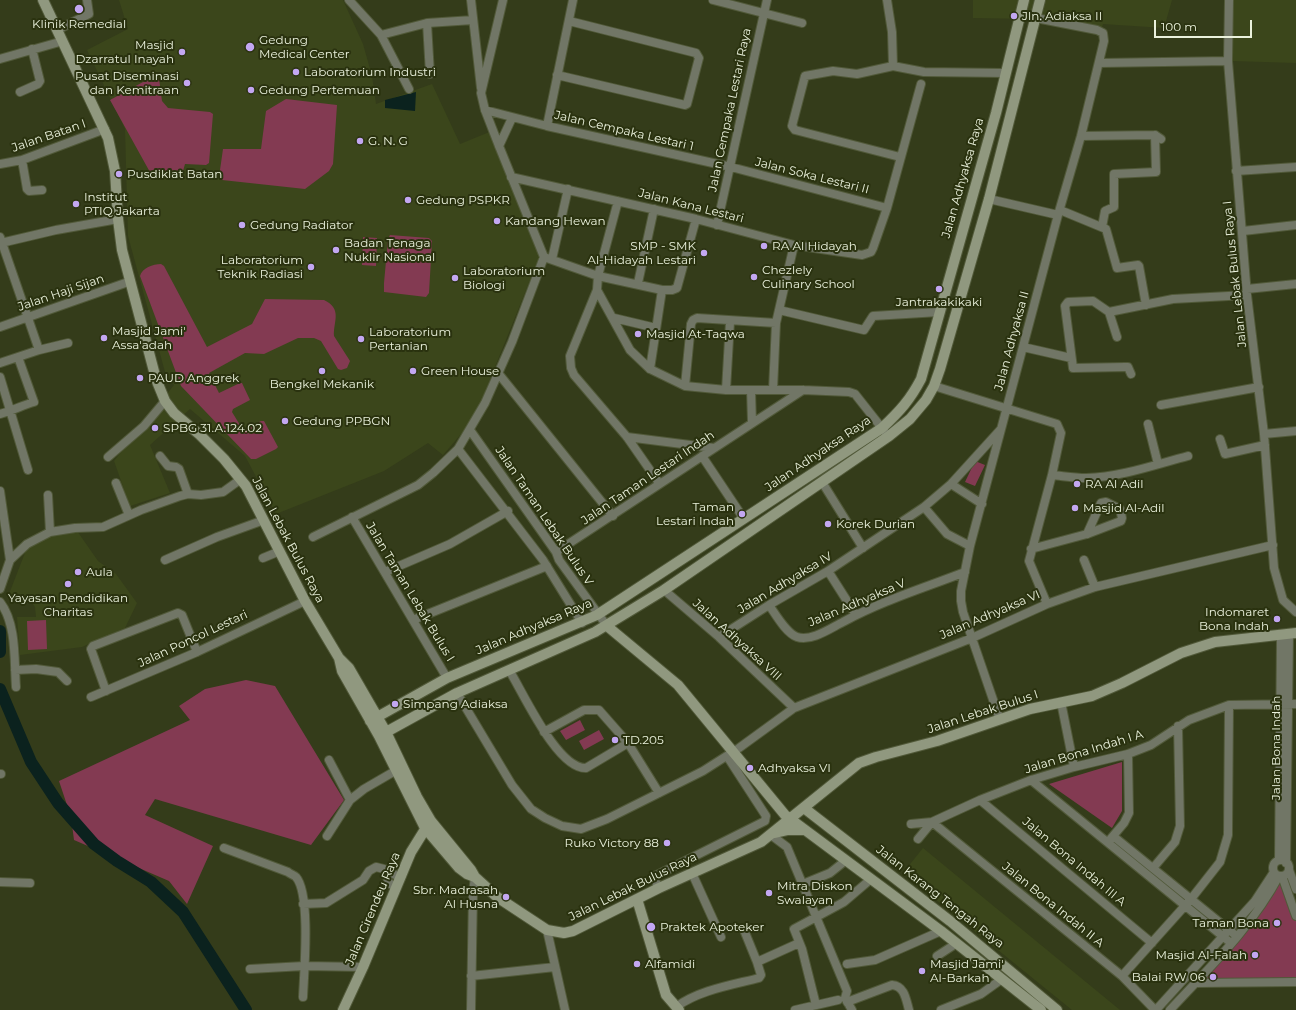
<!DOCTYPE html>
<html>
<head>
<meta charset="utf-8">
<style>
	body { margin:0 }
	#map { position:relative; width:1296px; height:1010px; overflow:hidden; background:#343c1a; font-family:Montserrat,sans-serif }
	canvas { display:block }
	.scale { position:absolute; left:1154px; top:20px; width:98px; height:18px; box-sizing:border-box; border:2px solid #eaf1dc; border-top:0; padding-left:5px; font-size:12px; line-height:14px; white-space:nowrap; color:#eaf1dc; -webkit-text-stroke:3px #2a320f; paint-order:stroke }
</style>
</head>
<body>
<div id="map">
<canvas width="1296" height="1010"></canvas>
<div class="scale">100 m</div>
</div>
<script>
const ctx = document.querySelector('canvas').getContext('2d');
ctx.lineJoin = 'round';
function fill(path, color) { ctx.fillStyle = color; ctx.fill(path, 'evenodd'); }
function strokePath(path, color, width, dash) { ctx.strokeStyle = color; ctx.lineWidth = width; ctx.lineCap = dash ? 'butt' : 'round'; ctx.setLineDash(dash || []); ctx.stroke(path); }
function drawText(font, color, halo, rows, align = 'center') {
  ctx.font = font + ' Montserrat,sans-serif'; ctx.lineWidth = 4; ctx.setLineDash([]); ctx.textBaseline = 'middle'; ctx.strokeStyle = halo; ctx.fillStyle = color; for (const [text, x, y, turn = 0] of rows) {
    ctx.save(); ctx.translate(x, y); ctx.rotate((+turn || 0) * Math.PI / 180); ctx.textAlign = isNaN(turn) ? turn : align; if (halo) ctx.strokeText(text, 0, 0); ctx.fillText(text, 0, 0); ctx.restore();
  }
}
fill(new Path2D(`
	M119,0h224l20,44 9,32 4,28 56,-20 28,60 32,-13 44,104 3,23 -65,161 -31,36 -15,-12 -44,28 -108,43 -31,-58 -55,-47 -40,36 20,48 -40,13 -16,-45 60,-76 -9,-13 -37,-136 -3,-107 -38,-79 41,-21z
	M973,0h199l-8,28 -61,-4 -3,12 -65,-17 -62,-1z
	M1227,0h69v63l-64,-2z
	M75,528l23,33 18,13 21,29 -12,25 -43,19 -62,8 -3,-38h19l-1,-10 -5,-7 -21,-6 19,-49z
	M923,848l197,162h-48l-169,-137z`), '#3b461b');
fill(new Path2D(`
	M154,76l5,2 3,23 6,7 42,4 3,2 -4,49 -3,2 -21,-1 -4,14 -30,-4 -41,-74z
	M286,99l51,6 -4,59 -4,7 -24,18 -83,-9 -3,-3 4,-28h38l5,-38z
	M390,235l39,3 3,3 -3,52 -3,4 -42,-5v-9l4,-44z
	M363,237l14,1 -1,28 -14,-1z
	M161,264l3,2 43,81 45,-23 13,-25 59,1c19,9 9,22 10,36l16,25 -3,7 -6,2 -3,-1 -17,-28 -7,-3h-16l-34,16 -19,-1 -36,20 10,20 21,-10h2l8,17 -17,9 -1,3 11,18 18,-9h3l14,26 -2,2 -20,10h-5l-70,-73 -41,-110c2,-8 13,-12 21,-12z
	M975,461l10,4 -10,21 -10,-4z
	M46,620l1,29 -19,1 -1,-29z
	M246,680l29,6 69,114 -33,45 -156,-46 -10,16 68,31 -26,58 -18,-23 -95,-41 -3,-23 -12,-36 131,-61 -11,-14 26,-17z
	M580,720l5,10 -19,10 -6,-9z
	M599,730l5,9 -20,11 -5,-9z
	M1122,762v49l-10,17 -63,-44z
	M1280,879l16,42v58l-95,1z`), '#833a52');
fill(new Path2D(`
	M416,92l-1,19 -30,-3v-8z`), '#0b221e');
strokePath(new Path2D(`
	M0,631v21
	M0,689l31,73 27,41 36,41 23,17 34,21 32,30 63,98`), '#0b221e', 12);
const street = new Path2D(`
	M349,0l32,35 28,54
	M471,0l10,88
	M713,0l89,23
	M887,0l5,32 1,34
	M1229,0l-1,61 19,234 17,139 10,134 9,32 13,12
	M427,23l3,51
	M57,30l32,-16 -2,-14
	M381,35l46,-12 46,-3
	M0,59l63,-18
	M1099,63l129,-2
	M557,75l128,30 2,-1 12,-46 -3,-5 -127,-32
	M20,92l18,-8 2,-3 -8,-32
	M485,110l62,16 184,41 156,41
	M547,126l26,-126
	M1081,136l74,-1 6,4
	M499,146l13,-28
	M900,157l-105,-27 -3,-4 1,-4 12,-46 28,-5 24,3 36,-8 31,6 82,1
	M22,160l5,29 2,2 13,-1
	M0,164l22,-4 83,-31
	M1236,171l60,-4
	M511,177l185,42 98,26 68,10 9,-3 2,-4 14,-40 34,-124
	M989,199l69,16
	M618,201l-20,75 -1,14 -27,66 1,12 3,7 53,62 32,46
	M1060,210l46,19 11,39 21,-3 1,1 7,39
	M717,225l50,-225
	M1102,227l3,-16 9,-4v-33l42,-2 -1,-37
	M1243,231l53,-6
	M0,237l39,113
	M1,243l55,-13 62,-11
	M544,257l54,19 64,14h10l5,-2 19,-69
	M552,259l16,-70
	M638,283l16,-74
	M1247,289l49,-5
	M597,290l33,60 20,19 35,17 41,4h77l46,2 6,2 30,38
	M779,310l85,20 9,-14 66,-4
	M1109,312l8,25
	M614,318l42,10
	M0,327l131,-46
	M1023,347l48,11
	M0,363l39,-13 29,-7
	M650,369l12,-79
	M498,373l115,143
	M1131,374l-3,-7h-3l-52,1 -8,-62 3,-4 25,-1 16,11 64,-13 74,-4
	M0,377l28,93
	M685,386l6,-62 2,-4 4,-2 79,5
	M934,386l123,38 4,9 -9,42 -23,86 18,43
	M726,390l4,-68
	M751,390l1,33
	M773,390l3,-67 18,-78
	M1161,405l98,-18
	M0,414c12,-3 23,-9 34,-12l-16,-45
	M1148,424l10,40
	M470,430l86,122 3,8 48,66
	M1264,434l32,-3
	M627,437l87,11
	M1220,439l5,15 40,-9
	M458,449l85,111 39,63
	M160,456l8,10 8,1 3,2 9,25
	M702,456l42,63
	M108,457l36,-31 21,-25
	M1052,475c11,1 23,3 34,3 35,-1 68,-13 102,-22
	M822,482l41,66
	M116,483l13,32
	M951,484l31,20
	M0,491l10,69
	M48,495l2,37
	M924,507l23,27 23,12
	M352,517l95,161
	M313,537l105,-52 15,-12 25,-24 27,-46 27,-61 32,-85 -45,-111 -14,-36 -4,-17 22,-93
	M1031,549l56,-15 34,-13 1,-3 -2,-9 -14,-7 -5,1 -14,31
	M556,552l247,-162
	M263,558l17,-7
	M165,560l52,-23 47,-17
	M1084,560l11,27
	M828,571l28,44
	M385,572l65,-28 58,-33
	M0,589l10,-29 17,-16 23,-12 25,-4 28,-1 38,-17 39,-14 8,-2 13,1 22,-3 18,-13
	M664,590l55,47 75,71
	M0,602c17,22 14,59 16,85
	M769,605c7,10 17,28 28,32 14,5 34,-9 46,-15 38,-21 81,-34 122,-50
	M413,620l134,-54
	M719,637l50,-32 59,-34 96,-64 27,-23 50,-55
	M15,670l21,-1 22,3 9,9
	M509,670c14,22 48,99 77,98l42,-25
	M106,691l-15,-42 2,-3 85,-33 4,2 15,37
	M457,693l55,92 19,24 14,9 17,8 19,3 26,-10 96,-48 36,-23 55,-40 178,-70 75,-34 48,-17 178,-42
	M91,697l106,-45 108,-51
	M1061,702l13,65
	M1000,720l-37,-108 -2,-11v-10l9,-45 88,-331 23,-79 23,-95 -1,-8 -6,-3 -61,-12
	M544,732l40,-22h15l29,33 31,50
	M329,760l21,40
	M0,774h1
	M1031,780l200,163
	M980,800l172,143
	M932,822l190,154 33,34
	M911,824l21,-2 48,-22 51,-20 43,-13 54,-13 23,-9 38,-25 40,-15 67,-1
	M771,835l16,12 60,144 -2,7 7,12
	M327,836l23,-36 14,-11 31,-18
	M1113,836l11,-13 5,-10 -1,-59
	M918,839l14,-17
	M1108,842l5,-6 121,98
	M224,848l64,24c2,2 6,3 8,5 15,17 8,96 7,120
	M1279,860l2,-225
	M1273 868a8 8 0 1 1 16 0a8 8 0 1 1-16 0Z
	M1286,863l3,-229
	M1153,868l22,-26 5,-16 -2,-100
	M1289,870l7,19
	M387,871l1,11 8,6
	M692,873l29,64
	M1282,876l14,40
	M0,882l30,1
	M803,884l27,-11 15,-12
	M659,888l-4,-8v-4l110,-55 1,-5 -39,-60
	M303,904l23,-1 37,-23 6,-9 7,-4 8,2 17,9
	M547,930l18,80
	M744,930l13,32
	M937,956l20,-13
	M847,964l28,-4 66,-29
	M250,969l54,-3 59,1
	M471,976l84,-9
	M1122,976l69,-77 29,-37 8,-27 1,-130
	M1195,983l101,-1
	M847,1002l45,-17c13,1 14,15 17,25
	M816,1005l-14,-56 -8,-20 50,-27 27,-23
	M676,1007c23,-17 56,-22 83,-29l2,-3 -4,-13 42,-19
	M471,1010l2,-118 2,-15
	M795,1010l43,-10
	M941,1010l40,-16 21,-15
	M1156,1010l99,-109 19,-29
	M1170,1010c39,-42 82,-83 109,-134`);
const secondary = new Path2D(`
	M43,0l65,138 7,33 3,48 4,31 34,129 9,22 9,12 26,22 24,24 22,27 59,115 34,57 10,10 37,64 31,65 14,24 40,49 4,7 22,20 50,33 17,3 9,-2 86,-43 102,-46 98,-79 17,-6 61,-16 93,-32 62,-13 30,-13 59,-30 34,-11 81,-9
	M607,626l71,59 107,130 156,116 100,79
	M339,658l3,13 37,65 46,92 34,40 8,6 8,3
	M370,721l77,-43 150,-63 285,-187c18,-17 28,-28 39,-49l75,-266 28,-113
	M379,736l78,-43 138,-61 69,-42 225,-154 21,-17 16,-19 8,-14 6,-17 49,-170 51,-199
	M804,808l146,113 107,89
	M775,833l13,-3h17
	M637,899l29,96 13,15
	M343,1010l20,-43 48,-115 18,-29`);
strokePath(street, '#515939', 10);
strokePath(secondary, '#515939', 12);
strokePath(street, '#717666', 8);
strokePath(secondary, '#90987f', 10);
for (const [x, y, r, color] of [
	[79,9,5,"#c3a7f2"],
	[1014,16,4,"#c3a7f2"],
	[250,47,5,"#c3a7f2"],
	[182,52,4,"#c3a7f2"],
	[296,72,4,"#c3a7f2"],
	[187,83,4,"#c3a7f2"],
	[251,90,4,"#c3a7f2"],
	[360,141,4,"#c3a7f2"],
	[119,174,4,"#c3a7f2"],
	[408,200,4,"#c3a7f2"],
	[76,204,4,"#c3a7f2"],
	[497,221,4,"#c3a7f2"],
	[242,225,4,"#c3a7f2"],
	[764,246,4,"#c3a7f2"],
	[336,250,4,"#c3a7f2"],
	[704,253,4,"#c3a7f2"],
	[311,267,4,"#c3a7f2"],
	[754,277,4,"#c3a7f2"],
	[455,278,4,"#c3a7f2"],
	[939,289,4,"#c3a7f2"],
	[638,334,4,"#c3a7f2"],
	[104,338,4,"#c3a7f2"],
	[361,339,4,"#c3a7f2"],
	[322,371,4,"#c3a7f2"],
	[413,371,4,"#c3a7f2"],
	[140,378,4,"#c3a7f2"],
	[285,421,4,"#c3a7f2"],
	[155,428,4,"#c3a7f2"],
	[1077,484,4,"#c3a7f2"],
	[1075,508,4,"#c3a7f2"],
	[742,514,4,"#c3a7f2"],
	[828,524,4,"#c3a7f2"],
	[78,572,4,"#c3a7f2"],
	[68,584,4,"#c3a7f2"],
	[1277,619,4,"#c3a7f2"],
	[395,704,4,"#c3a7f2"],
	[615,740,4,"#c3a7f2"],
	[750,768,4,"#c3a7f2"],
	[667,843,4,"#c3a7f2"],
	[769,893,4,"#c3a7f2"],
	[506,897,4,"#c3a7f2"],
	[1277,923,4,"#c3a7f2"],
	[651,927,5,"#c3a7f2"],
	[1255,955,4,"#c3a7f2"],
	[637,964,4,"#c3a7f2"],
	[922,971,4,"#c3a7f2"],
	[1213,977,4,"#c3a7f2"]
]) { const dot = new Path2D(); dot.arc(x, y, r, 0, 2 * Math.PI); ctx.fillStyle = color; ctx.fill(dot); strokePath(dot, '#2a320f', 1.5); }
drawText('12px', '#eaf1dc', '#2a320f', [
	["Jln. Adiaksa II",1022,16],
	["Klinik Remedial",79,24,"center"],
	["Gedung",259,40],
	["Medical Center",259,54],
	["Masjid",174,45,"right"],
	["Dzarratul Inayah",174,59,"right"],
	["Laboratorium Industri",304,72],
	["Pusat Diseminasi",179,76,"right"],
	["dan Kemitraan",179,90,"right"],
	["Gedung Pertemuan",259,90],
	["G. N. G",368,141],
	["Pusdiklat Batan",127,174],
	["Institut",84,197],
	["PTIQ Jakarta",84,211],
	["Gedung PSPKR",416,200],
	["Kandang Hewan",505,221],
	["Gedung Radiator",250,225],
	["Badan Tenaga",344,243],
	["Nuklir Nasional",344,257],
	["SMP - SMK",696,246,"right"],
	["Al-Hidayah Lestari",696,260,"right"],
	["RA Al Hidayah",772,246],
	["Laboratorium",303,260,"right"],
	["Teknik Radiasi",303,274,"right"],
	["Chezlely",762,270],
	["Culinary School",762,284],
	["Laboratorium",463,271],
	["Biologi",463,285],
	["Jantrakakikaki",939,302,"center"],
	["Masjid Jami'",112,331],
	["Assa'adah",112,345],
	["Laboratorium",369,332],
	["Pertanian",369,346],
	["Masjid At-Taqwa",646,334],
	["Green House",421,371],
	["PAUD Anggrek",148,378],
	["Bengkel Mekanik",322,384,"center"],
	["Gedung PPBGN",293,421],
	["SPBG 31.A.124.02",163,428],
	["RA Al Adil",1085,484],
	["Taman",734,507,"right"],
	["Lestari Indah",734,521,"right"],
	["Masjid Al-Adil",1083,508],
	["Korek Durian",836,524],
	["Aula",86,572],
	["Yayasan Pendidikan",68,598,"center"],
	["Charitas",68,612,"center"],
	["Indomaret",1269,612,"right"],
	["Bona Indah",1269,626,"right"],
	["Simpang Adiaksa",403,704],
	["TD.205",623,740],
	["Adhyaksa VI",758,768],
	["Ruko Victory 88",659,843,"right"],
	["Mitra Diskon",777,886],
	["Swalayan",777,900],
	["Sbr. Madrasah",498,890,"right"],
	["Al Husna",498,904,"right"],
	["Taman Bona",1269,923,"right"],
	["Praktek Apoteker",660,927],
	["Masjid Al-Falah",1247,955,"right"],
	["Alfamidi",645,964],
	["Masjid Jami'",930,964],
	["Al-Barkah",930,978],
	["Balai RW 06",1205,977,"right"]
], 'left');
drawText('12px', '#eaf1dc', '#2a320f', [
	["Jalan Cempaka Lestari Raya",730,110,-78],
	["Jalan Cempaka Lestari 1",624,131,13],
	["Jalan Batan I",49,136,-19],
	["Jalan Soka Lestari II",812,176,14],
	["Jalan Adhyaksa Raya",963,178,-74],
	["Jalan Kana Lestari",691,206,14],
	["Jalan Lebak Bulus Raya I",1235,274,-96],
	["Jalan Haji Sijan",61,293,-19],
	["Jalan Adhyaksa II",1012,341,-75],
	["Jalan Adhyaksa Raya",818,454,-34],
	["Jalan Taman Lestari Indah",648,478,-34],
	["Jalan Taman Lebak Bulus V",544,516,56],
	["Jalan Lebak Bulus Raya",288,540,62],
	["Jalan Adhyaksa IV",785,583,-31],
	["Jalan Taman Lebak Bulus I",410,592,59],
	["Jalan Adhyaksa V",857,603,-23],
	["Jalan Adhyaksa VI",990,615,-23],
	["Jalan Adhyaksa Raya",534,627,-23],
	["Jalan Poncol Lestari",193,639,-25],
	["Jalan Adhyaksa VIII",737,640,42],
	["Jalan Lebak Bulus I",983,712,-18],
	["Jalan Bona Indah",1276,748,-90],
	["Jalan Bona Indah I A",1084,752,-17],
	["Jalan Bona Indah III A",1074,862,40],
	["Jalan Lebak Bulus Raya",633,887,-26],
	["Jalan Karang Tengah Raya",940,897,38],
	["Jalan Bona Indah II A",1053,905,39],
	["Jalan Cirendeu Raya",373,909,-67]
]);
</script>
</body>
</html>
